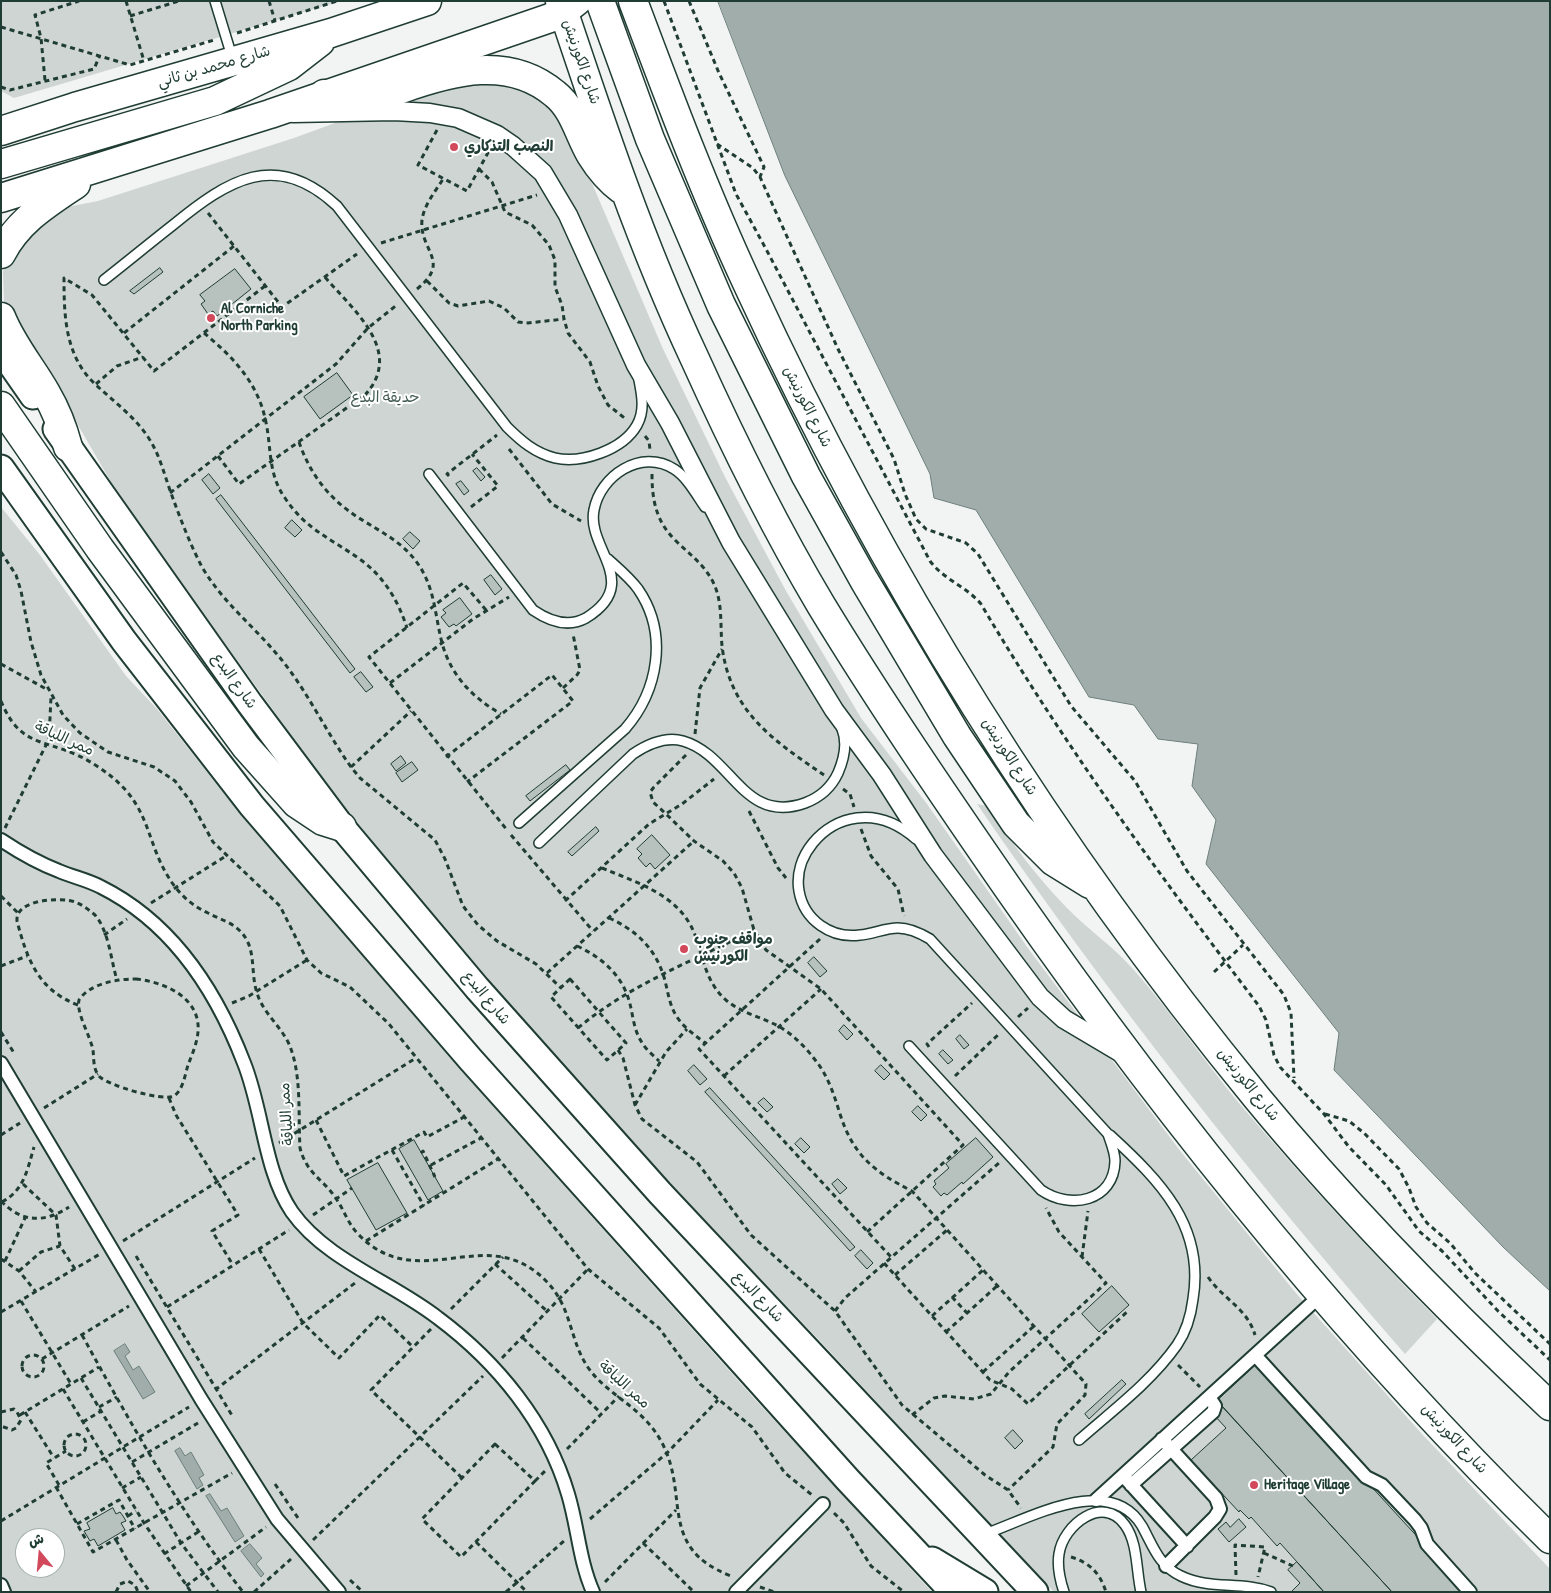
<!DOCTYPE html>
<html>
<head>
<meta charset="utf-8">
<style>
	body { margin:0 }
	#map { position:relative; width:1551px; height:1593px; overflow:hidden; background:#f2f3f3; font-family:"Patrick Hand","Playpen Sans Arabic",sans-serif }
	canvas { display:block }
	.frame { position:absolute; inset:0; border:2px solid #1f3d34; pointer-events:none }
	.north { position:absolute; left:15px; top:1528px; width:50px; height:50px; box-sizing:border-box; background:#fff; border:1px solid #a5b1ae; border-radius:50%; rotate:343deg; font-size:14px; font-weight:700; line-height:20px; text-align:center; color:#1f3d34 }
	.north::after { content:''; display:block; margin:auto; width:18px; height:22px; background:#d1495b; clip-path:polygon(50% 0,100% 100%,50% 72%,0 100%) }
</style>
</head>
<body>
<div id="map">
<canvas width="1551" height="1593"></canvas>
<div class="frame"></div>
<div class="north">ش</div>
</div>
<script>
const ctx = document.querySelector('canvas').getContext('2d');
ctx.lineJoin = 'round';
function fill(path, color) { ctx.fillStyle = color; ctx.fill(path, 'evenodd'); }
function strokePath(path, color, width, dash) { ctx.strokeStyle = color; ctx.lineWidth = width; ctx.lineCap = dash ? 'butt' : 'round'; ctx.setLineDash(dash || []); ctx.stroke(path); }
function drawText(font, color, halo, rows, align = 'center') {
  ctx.font = font + ' "Patrick Hand","Playpen Sans Arabic",sans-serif'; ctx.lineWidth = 4; ctx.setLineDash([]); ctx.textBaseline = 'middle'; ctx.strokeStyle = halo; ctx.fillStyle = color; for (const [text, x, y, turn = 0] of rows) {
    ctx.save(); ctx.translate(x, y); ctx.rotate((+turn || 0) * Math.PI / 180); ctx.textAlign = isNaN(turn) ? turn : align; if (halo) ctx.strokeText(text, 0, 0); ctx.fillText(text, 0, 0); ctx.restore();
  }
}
fill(new Path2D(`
	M1,1h340l-327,97 -13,-7z
	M507,82l33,16 25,29 20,40 78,182 62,128 61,114 75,127 66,86 103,147 151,201 114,140 127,142 128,135v23h-479l-2,-2 -15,2 -235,-252 -156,-164 -103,-113 -150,-175 -79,-98 -171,-236 -45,-65 -51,-88 -55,-83 -5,-15 -1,-31 11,-30 48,-34 36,-7 196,-63 131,-48 21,-5z
	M1,507l39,48 86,121 31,33 69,87 223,261 303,339 180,196h-931zM25,1538h30v30h-30z
	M977,804l10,2c24,36 49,70 79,101 21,22 47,39 67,62 37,42 69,89 105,133 64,75 130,147 199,217l-32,35c-153,-176 -296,-358 -428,-550z`), '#ced5d3');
const water = new Path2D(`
	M718,1h832v1290l-47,-44 -169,-177 5,-37 -133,-169 10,-44 -24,-34 6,-42 -40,-5 -24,-34 -45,-8 -113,-187 -42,-12 -4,-24 -145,-298z
	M125,1344l5,8 -5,4 8,14 6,-4 16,26 -12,7 -29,-48z
	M180,1448l5,8 6,-4 13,23 -5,3 4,7 -6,4 -22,-38z
	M210,1494l11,17 6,-3 17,28 -9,6 -29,-46z
	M250,1544l12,14 -6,6 8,10 -3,3 -20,-26z`);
fill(water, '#a1adaa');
strokePath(water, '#6d807b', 1);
const building = new Path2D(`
	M160,268l3,4 -29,22 -4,-3z
	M235,269l16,20 -34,27 -4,-5 -5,3 -7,-10 4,-3 -5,-6z
	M337,373l16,22 -33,24 -16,-22z
	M477,468l8,9 -4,4 -8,-10z
	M209,474l11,14 -7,6 -11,-14z
	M461,481l8,10 -5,4 -8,-11z
	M221,495l134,174 -5,4 -134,-174z
	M292,520l10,10 -7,7 -10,-9z
	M410,532l10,9 -7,8 -10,-10z
	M491,575l11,14 -7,6 -11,-15z
	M460,598l12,16 -16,12 -2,-2 -5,3 -8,-10 5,-4 -3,-3z
	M361,672l12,15 -7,5 -12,-15z
	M401,756l5,7 -10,8 -5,-7z
	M412,762l6,8 -16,12 -6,-9z
	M566,765l4,5 -40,31 -4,-5z
	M596,827l3,4 -27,25 -4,-4z
	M652,835l18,20 -15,14 -5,-6 -4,4 -8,-9 4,-4 -5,-5z
	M814,957l13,14 -7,6 -12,-14z
	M844,1025l9,9 -6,6 -8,-9z
	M960,1035l9,10 -5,4 -8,-10z
	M943,1050l10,10 -5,4 -9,-10z
	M694,1065l13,14 -7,6 -12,-14z
	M881,1065l9,9 -6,6 -9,-9z
	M710,1088l145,159 -5,4 -145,-159z
	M764,1098l9,9 -6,5 -9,-9z
	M918,1106l9,9 -6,6 -9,-9z
	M801,1138l9,9 -6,6 -9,-9z
	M976,1138l17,19 -30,27 -1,-2 -15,13 -3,-2 -3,3 -8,-9 3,-3 -2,-3 15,-13 -3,-4z
	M414,1140l29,51 -15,9 -29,-51z
	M378,1163l29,50 -31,17 -29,-50z
	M838,1179l9,9 -7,6 -8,-10z
	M861,1250l12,13 -6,6 -12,-13z
	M1112,1286l17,19 -30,27 -17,-18z
	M1258,1363l210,229h-76l-175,-191z
	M1122,1380l4,4 -37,35 -4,-5z
	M1223,1407l169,185h-68l-44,-49 -3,3 -26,-29 -2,2 -9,-9 -1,2 -48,-52 35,-32 -12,-13z
	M1013,1430l10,11 -8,8 -10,-11z
	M113,1508l3,6 4,-2 3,4 3,5 -5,2 4,7 -27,16 -4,-7 -4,2 -6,-10 6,-2 -3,-6z
	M1239,1519l7,8 -17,15 -11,-13 8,-7 4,5z
	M1297,1562l27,30h-33l9,-9 -12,-13z`);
fill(building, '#b7c1bd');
strokePath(building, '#1f3d34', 1);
const service = new Path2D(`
	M215,1l18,59
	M104,280c23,-18 46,-37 69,-55 55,-45 103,-76 164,-19l170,221c14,14 28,26 48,31 26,6 68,-8 82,-33 8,-14 5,-30 2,-45
	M429,474l104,136c16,11 35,18 53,8 57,-35 0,-70 8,-108 6,-34 47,-62 80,-41 13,8 22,25 31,38
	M519,823l106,-94c33,-38 44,-95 13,-140 -8,-11 -20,-21 -30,-30
	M539,843l94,-89c15,-10 32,-18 50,-13 49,14 60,84 122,62 16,-6 26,-15 33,-30 6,-14 10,-29 4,-44
	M909,1046l132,144c29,20 73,12 74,-29 0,-9 -4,-18 -7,-27l-178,-195c-10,-6 -21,-11 -32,-11 -13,0 -25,6 -38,7 -29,4 -56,-15 -61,-44 -6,-35 24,-69 58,-73 23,-3 43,7 59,21
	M1079,1440c33,-29 72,-58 98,-95 9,-13 14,-30 16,-46 12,-73 -33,-118 -83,-164
	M985,1534c43,-15 125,-62 157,-8 11,20 17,40 39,50 29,14 60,5 90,16
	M1064,1592c-4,-12 -7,-26 -5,-38 4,-29 44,-60 66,-29 13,18 11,45 16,67`);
const pedestrian = new Path2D(`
	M1,840c18,12 37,23 58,31 14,6 29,9 42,16 72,36 115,103 143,176 19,47 20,108 48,149 34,48 100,70 146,106 59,44 109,105 130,176 10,33 11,66 25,98
	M1,1063l200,336 76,120 62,73
	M1255,1355l111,122 16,8 33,35 6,8 6,16 43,48
	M1162,1439l54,59 4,11 -5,8 -49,49
	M1126,1479l61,67
	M1131,1485l82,-73 2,-6 -6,-9
	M1096,1500l226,-206
	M1,1585l3,7
	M736,1592l87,-88`);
const minor = new Path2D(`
	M293,113l101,-2 36,2 28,5 39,17 16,11 30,27 25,42 68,150 34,58 61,119 103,168 48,65 51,80 107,142 24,22 59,35`);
const secondary = new Path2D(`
	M1,350l32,46
	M56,429l194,275 92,123 135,161 183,205 375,399
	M1,468l123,173 128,165 219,254 377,420 105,112
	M932,1560l53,32`);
const primary = new Path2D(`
	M1,131l74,-24 256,-74 96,-32
	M1,164l214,-63 74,-35 31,-24
	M1,198l269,-84 280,-96 13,-6 14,-11
	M1,254c17,-33 45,-50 75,-70
	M1,317c11,28 31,51 45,76 10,17 17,35 22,54
	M1,406l99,143 146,198 50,56 27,18 19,6`);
const trunk = new Path2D(`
	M560,1c40,120 80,241 134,356 38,84 80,169 127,248 59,97 124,192 189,286 161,231 339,451 540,648
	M600,1l50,138 71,166 85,171 58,104 93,156 59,88 37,37 37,23
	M633,1c36,96 72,192 115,284 134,291 306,565 509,813 89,108 191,212 293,308
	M324,94c29,12 49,5 77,-5 51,-18 108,-34 154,5 19,15 24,41 36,61 8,13 18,25 30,34`);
strokePath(service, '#1f3d34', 12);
strokePath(pedestrian, '#1f3d34', 16);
strokePath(minor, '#1f3d34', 21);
strokePath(secondary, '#1f3d34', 29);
strokePath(primary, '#1f3d34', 31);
strokePath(trunk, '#1f3d34', 31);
strokePath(new Path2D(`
	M126,1l18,60
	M269,1l6,20
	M664,1l72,193 30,55 164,312c14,19 36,25 51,43 83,141 179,272 278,402l7,14 8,35 6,12 44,47 25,33 37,38 33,46 23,20 56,60 52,49
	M689,1l30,72 45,94 -4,10
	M130,16l49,-15
	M1,27l129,38 84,-25
	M237,33l100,-32
	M45,80l-4,-42 -6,-23 44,-14
	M1,87l9,3 84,-21 6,-14
	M437,130l-19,35 49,26 23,-42
	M717,144l36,24 7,9 78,172 56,110 11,35 11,25 10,10 40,14 12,11 93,152 64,75 52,90 97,124 7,18 3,65
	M479,169l13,13 13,30 27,13 17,20 6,15v27l7,18 2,14 4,14 22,29 8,24 10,19 19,15
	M208,213l74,94 75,-53
	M381,243l156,-48
	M427,281l22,22 9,3 31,-5 15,7 14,14 10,1 36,-4
	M265,286l-111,85 -62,-76 -28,-17c0,38 1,78 31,106 18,17 39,32 53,53 12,18 16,37 23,56 9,25 19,51 31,74 21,36 53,60 79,92 27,33 45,73 70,108l9,11 75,62 10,19 18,47 15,19 19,16 39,23 25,24
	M417,289c35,-28 2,-38 5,-69 2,-15 13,-28 21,-41
	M124,333l110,-87
	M204,333c28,23 53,49 61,85 7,28 2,55 20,80 21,32 47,41 76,62 23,17 37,40 46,68
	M96,384l21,-18 26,-9
	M645,436l4,5 1,9
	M299,442c11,32 30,57 60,76 22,14 44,24 59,46 17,24 17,52 24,79 9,33 31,55 59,71
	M509,449l43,55 29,17
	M218,456l21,28 126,-89c40,-44 -12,-85 -41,-119
	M652,474c0,26 4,47 23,66 14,14 29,24 38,42 10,20 7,42 9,64 8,66 52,95 102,129
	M449,476l-2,-2 50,-39
	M170,493l166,-129 32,-36 30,-24
	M471,507l27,-21 -26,-32
	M1,552l15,23 5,16 10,51 10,33 22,40 17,18 28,19 46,15 21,14 16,21 22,40 67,64 27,54 14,13 29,14 39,37 199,245 71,59 41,56 52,43 33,46 27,22
	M486,610l-23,-27 -94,74 138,173
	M1,664l47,26
	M390,683l83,-64 36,-22
	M563,688l14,-13 3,-5 -7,-36
	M1,701c18,44 40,38 76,54 13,6 25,14 35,22 39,32 34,65 57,101 9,15 23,28 39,35 11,6 24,9 33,19 16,17 9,40 16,61 6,20 23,32 32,51 13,30 9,71 11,104 7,27 24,31 37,52 8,12 11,24 22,35 61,62 128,-16 188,47 25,26 22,56 40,84 20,30 55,40 74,75 30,54 -5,106 70,135
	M695,734l5,-46 22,-39
	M686,755l-32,32 -4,5 3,10 12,11 29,28 29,20 11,12 8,15 12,42 12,20 55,39 142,156 -96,87
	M446,757l106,-82 21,26 -106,81
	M351,767l60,-56
	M843,789l7,5 4,13
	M749,811l29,57 8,10
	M5,828l44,-89 2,-42
	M861,829l10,27 27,33 6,27
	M511,835l82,96
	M602,868c38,16 82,28 95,73 7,22 11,44 30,60 15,12 34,16 51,25 17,9 32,26 43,42 9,14 14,30 19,46 13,41 34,58 72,77l174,193 -1,11 -28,29 -4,23 -45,43
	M1,896l17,17
	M565,901l84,-77 33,-20 32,-25
	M151,903l75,-47
	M609,918c27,12 46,30 55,59 4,14 5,28 13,40 7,11 18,18 28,26
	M104,935l23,-16
	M820,939l-121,110 192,208
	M577,946c26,12 46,30 53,58 3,12 4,26 11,37 4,8 12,14 18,20
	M1,966l26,-10
	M1214,972l29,-27
	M547,973l147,-132
	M136,979c29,3 65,19 62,53 -1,11 -6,23 -10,33 -3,10 -5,25 -14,31 -10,6 -68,-11 -75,-20 -6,-7 -5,-17 -6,-26 -3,-15 -17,-37 -14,-50 11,-17 39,-21 57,-21z
	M570,979l56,64 -19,17 -56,-63z
	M232,1003l17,-7 58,-36
	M78,1005c-40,-15 -51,-46 -61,-84 -2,-22 44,-24 58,-19 8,3 14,8 20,13 14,16 16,46 22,65
	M1018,1017l10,-9
	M578,1028c51,-43 117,-68 176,-98
	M1,1032l13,21
	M929,1047l-2,-3 45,-41
	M618,1050l5,8 12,47 7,14 55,43 54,73 84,76 67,94 83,70 23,15 13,18
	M724,1076l97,-87
	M955,1076l45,-43
	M169,1098l7,17 62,100 -26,16 21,34
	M635,1105l31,-53 21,-23
	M44,1108l54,-34
	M1325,1114l24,7 15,12 35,36 10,19 7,19 11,16 23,20 25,30 75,71
	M316,1120l28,56 80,-44 3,5 37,-20
	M1,1135l19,-12
	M279,1143l137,-85
	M392,1150l32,56
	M421,1153l2,-2 12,26
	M431,1165l50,-27
	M23,1184l33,31 4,31 15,23
	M1,1201c21,22 44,22 68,6
	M2,1202c22,-12 25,-31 32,-55
	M313,1215l39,-27
	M123,1241l132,-83
	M366,1241l132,-82
	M259,1249l44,74 36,35 41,-43 33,32
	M136,1256l97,161
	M1082,1257l6,-46
	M1,1259l18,12 17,21
	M5,1261l20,-43
	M884,1263l106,117 22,9 16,15 101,-94
	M495,1264l53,48
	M19,1271l22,-19 19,-6
	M895,1275l52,-45
	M1208,1277c16,23 39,31 47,58
	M952,1297l15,16
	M21,1301l50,83
	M167,1307l122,-77
	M451,1309l52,-52
	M835,1311l10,-13 155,-136
	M1,1312l99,-58
	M932,1316l51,-46
	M431,1329l-60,61 91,88
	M946,1332l51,-46
	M82,1335c49,89 98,177 161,257
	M523,1338l78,75
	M22 1366a11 11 0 1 1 22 0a11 11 0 1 1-22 0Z
	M502,1358l86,-89
	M42,1359l87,-53
	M1178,1365l22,22
	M983,1372l51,-46
	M81,1378l100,165 37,49
	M63,1389l81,134 47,69
	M215,1390l140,-107
	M99,1407l18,-10
	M1,1412l13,-3 3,3 4,8 -5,8 -4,2 -11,-4
	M25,1412l29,46
	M20,1415l79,-48
	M912,1415l22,-17 11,-2 29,3 17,-5 18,-22 97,-89 -47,-51 -13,-24
	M83,1422l18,-11
	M64 1445a11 11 0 1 1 22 0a11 11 0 1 1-22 0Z
	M495,1444l40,37 -74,76 -39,-38z
	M567,1449l52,-53
	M132,1462l66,-39
	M535,1481l10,-10
	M275,1484l23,34
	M59,1485l-13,-22 20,-12
	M56,1487l37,65 139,-79
	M122,1488l19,-11
	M834,1513l10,10 27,43 33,26
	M128,1516l8,-5
	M590,1519l77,-66 51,-53
	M1,1521l188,-114
	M77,1524l42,-24 16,29
	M116,1540l11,20 23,32
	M313,1540l170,-164
	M476,1542l51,50
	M643,1543l51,49
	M1264,1553l29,13
	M164,1554l34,-22
	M1071,1557c19,6 29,16 35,35
	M1236,1575l-1,-30 30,2 -7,30
	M350,1580l13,12
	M605,1582l71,-72
	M186,1586l80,-59
	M760,1587l14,5
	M116,1592l4,-8 8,-3 7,4 3,7
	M254,1592l37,-33
	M506,1592l58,-51`), '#1f3d34', 3, [5, 4]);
strokePath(service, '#fff', 9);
strokePath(pedestrian, '#fff', 12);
strokePath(minor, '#fff', 18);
strokePath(secondary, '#fff', 25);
strokePath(primary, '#fff', 28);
strokePath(trunk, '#fff', 28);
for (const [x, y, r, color] of [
	[454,147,5,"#d1495b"],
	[211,318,5,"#d1495b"],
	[684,949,5,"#d1495b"],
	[1254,1485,5,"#d1495b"]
]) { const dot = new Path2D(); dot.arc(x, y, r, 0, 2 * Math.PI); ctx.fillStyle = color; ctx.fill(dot); strokePath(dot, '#fff', 2); }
drawText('15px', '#1f3d34', '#fff', [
	["شارع الكورنيش",581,62,71],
	["شارع محمد بن ثاني",214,67,-16],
	["شارع الكورنيش",807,407,63],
	["شارع البدع",234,681,54],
	["ممر اللياقة",64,739,24],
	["شارع الكورنيش",1009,757,57],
	["شارع البدع",486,998,50],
	["شارع الكورنيش",1248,1085,51],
	["ممر اللياقة",287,1114,-94],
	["شارع البدع",758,1297,46],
	["ممر اللياقة",624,1385,42],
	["شارع الكورنيش",1454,1439,47]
]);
drawText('bold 15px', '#1f3d34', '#fff', [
	["النصب التذكاري",464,147],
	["Al Corniche",221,309],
	["North Parking",221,326],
	["مواقف جنوب",694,940],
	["الكورنيش",694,957],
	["Heritage Village",1264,1485]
], 'left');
drawText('15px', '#425b54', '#fff', [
	["حديقة البدع",385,398]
]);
</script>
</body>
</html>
